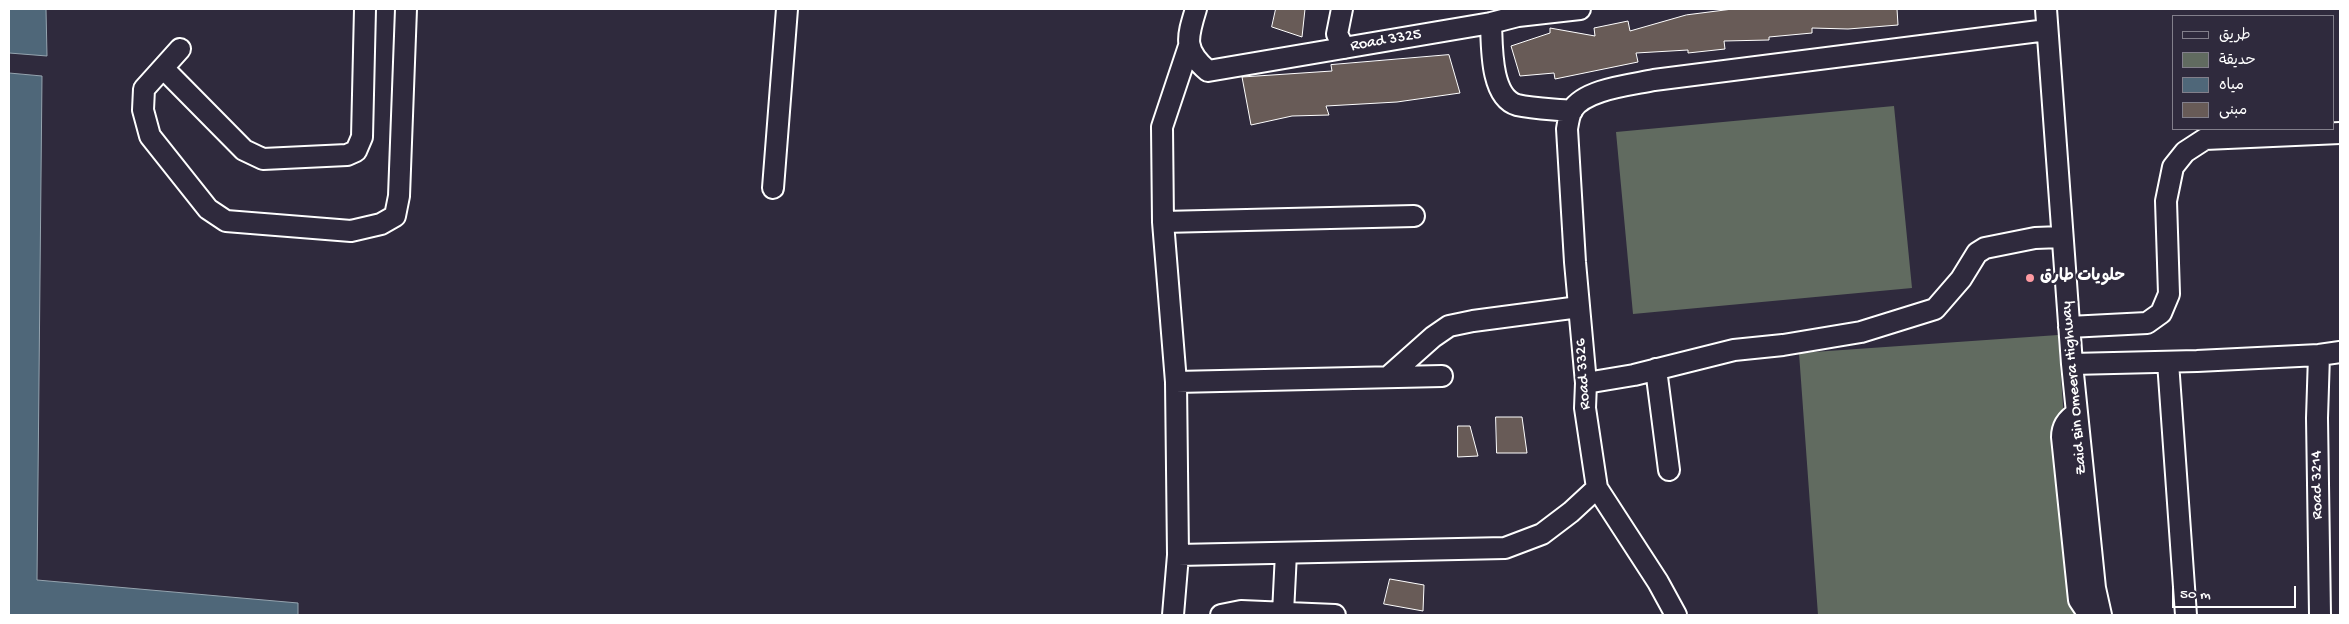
<!DOCTYPE html>
<html>
<head>
<meta charset="utf-8">
<style>
	body { margin:0 }
	#map { position:relative; width:2349px; height:624px; overflow:hidden; background:#2f2a3d; font-family:"Gochi Hand","Playpen Sans Arabic",sans-serif }
	canvas { display:block }
	.frame { position:absolute; inset:0; border:10px solid #fff; pointer-events:none }
	.legend { position:absolute; left:2172px; top:15px; width:162px; height:115px; box-sizing:border-box; background:#2f2a3d; border:1px solid #827f8b; margin:0; padding:6px 9px; list-style:none; font-size:15px; color:#fff }
	.legend li { display:flex; align-items:center; gap:10px; height:25px }
	.legend b { width:25px; border:1px solid #827f8b }
	.scale { position:absolute; left:2172px; top:586px; width:124px; height:22px; box-sizing:border-box; border:2px solid #fff; border-top:0; padding-left:6px; font-size:15px; line-height:18px; white-space:nowrap; color:#fff; -webkit-text-stroke:4px #2f2a3d; paint-order:stroke }
</style>
</head>
<body>
<div id="map">
<canvas width="2349" height="624"></canvas>
<div class="frame"></div>
<ul class="legend">
<li><b style="height:6px;background:#2f2a3d"></b>طريق</li>
<li><b style="height:14px;background:#616b60"></b>حديقة</li>
<li><b style="height:14px;background:#4f6779"></b>مياه</li>
<li><b style="height:14px;background:#685b57"></b>مبنى</li>
</ul>
<div class="scale">50 m</div>
</div>
<script>
const ctx = document.querySelector('canvas').getContext('2d');
ctx.lineJoin = 'round';
function fill(path, color) { ctx.fillStyle = color; ctx.fill(path, 'evenodd'); }
function strokePath(path, color, width, dash) { ctx.strokeStyle = color; ctx.lineWidth = width; ctx.lineCap = dash ? 'butt' : 'round'; ctx.setLineDash(dash || []); ctx.stroke(path); }
function drawText(font, color, halo, rows, align = 'center') {
  ctx.font = font + ' "Gochi Hand","Playpen Sans Arabic",sans-serif'; ctx.lineWidth = 4.5; ctx.setLineDash([]); ctx.textBaseline = 'middle'; ctx.strokeStyle = halo; ctx.fillStyle = color; for (const [text, x, y, turn = 0] of rows) {
    ctx.save(); ctx.translate(x, y); ctx.rotate((+turn || 0) * Math.PI / 180); ctx.textAlign = isNaN(turn) ? turn : align; if (halo) ctx.strokeText(text, 0, 0); ctx.fillText(text, 0, 0); ctx.restore();
  }
}
fill(new Path2D(`
	M1894,106l18,182 -279,26 -17,-182z
	M2058,335l20,280h-260l-19,-262z`), '#616b60');
const water = new Path2D(`
	M9,9h37l1,47 -38,-3z
	M9,73l33,3 -5,504 261,23v12h-289z`);
fill(water, '#4f6779');
strokePath(water, '#95a4af', 1);
const building = new Path2D(`
	M1276,9h29l-3,28 -30,-10z
	M1733,9h164l1,16 -50,4 -36,-1v5l-43,4v3l-45,1 1,8 -37,4v-3l-52,3 2,9 -83,17 -1,-6 -34,3 -9,-30 39,-13v-5l45,8 -1,-8 34,-7 2,10 56,-16z
	M1449,55l11,38 -63,9 -71,4 3,9 -37,1 -41,9 -9,-48 90,-6 -1,-6z
	M1496,417h26l5,36h-30z
	M1458,426h12l8,30 -20,1z
	M1390,579l34,6 -1,26 -39,-7z`);
fill(building, '#685b57');
strokePath(building, '#fff', 1);
const minor = new Path2D(`
	M1196,9c-9,29 -13,41 12,62l283,-48 27,-7 62,-7
	M1342,9l-5,25 7,14
	M2046,9l26,355 23,224 6,27
	M1491,23c1,22 -1,74 26,82 17,4 37,4 55,6
	M180,49l-36,40 -1,21 7,26 58,73 18,12 125,10 30,-7 14,-8 4,-20 7,-187
	M163,68l81,82 19,9 84,-4 9,-4 6,-14 3,-128
	M773,188l14,-179
	M1163,222l251,-6
	M2069,327l78,-4 14,-10 8,-19 -3,-93 7,-34 12,-15 20,-13 135,-6
	M2319,355l-2,63 3,197
	M2168,362l18,253
	M2072,364l125,-3 122,-6 21,-3
	M1656,369l13,101
	M1388,377l45,-40 16,-11 24,-5 106,-14
	M1176,382l266,-6
	M1586,383l48,-8 100,-25 49,-5 78,-13 74,-23 26,-30 16,-26 8,-5 50,-10 27,-1
	M2077,413c-10,6 -15,13 -15,24l17,163 10,15
	M1178,555l-2,-173 -13,-160 -1,-95 27,-81
	M1283,613l3,-60
	M1173,615l5,-60 327,-7 37,-14 29,-22 26,-24
	M1221,615l20,-4 94,4
	M1676,615l-18,-33 -61,-94 -12,-80 1,-25 -11,-121 -8,-133c1,-6 2,-14 5,-19 13,-21 59,-25 82,-30l393,-50`);
strokePath(minor, '#fff', 24);
strokePath(minor, '#2f2a3d', 20);
for (const [x, y, r, color] of [
	[2030,278,5,"#ff9aa2"]
]) { const dot = new Path2D(); dot.arc(x, y, r, 0, 2 * Math.PI); ctx.fillStyle = color; ctx.fill(dot); strokePath(dot, '#2f2a3d', 2); }
drawText('16px', '#fff', '#2f2a3d', [
	["Road 3325",1386,41,-10],
	["Road 3326",1584,374,-94],
	["Zaid Bin Omeera Highway",2075,388,-95],
	["Road 3214",2318,485,-91]
]);
drawText('bold 16px', '#fff', '#2f2a3d', [
	["حلويات طارق",2040,278]
], 'left');
</script>
</body>
</html>
